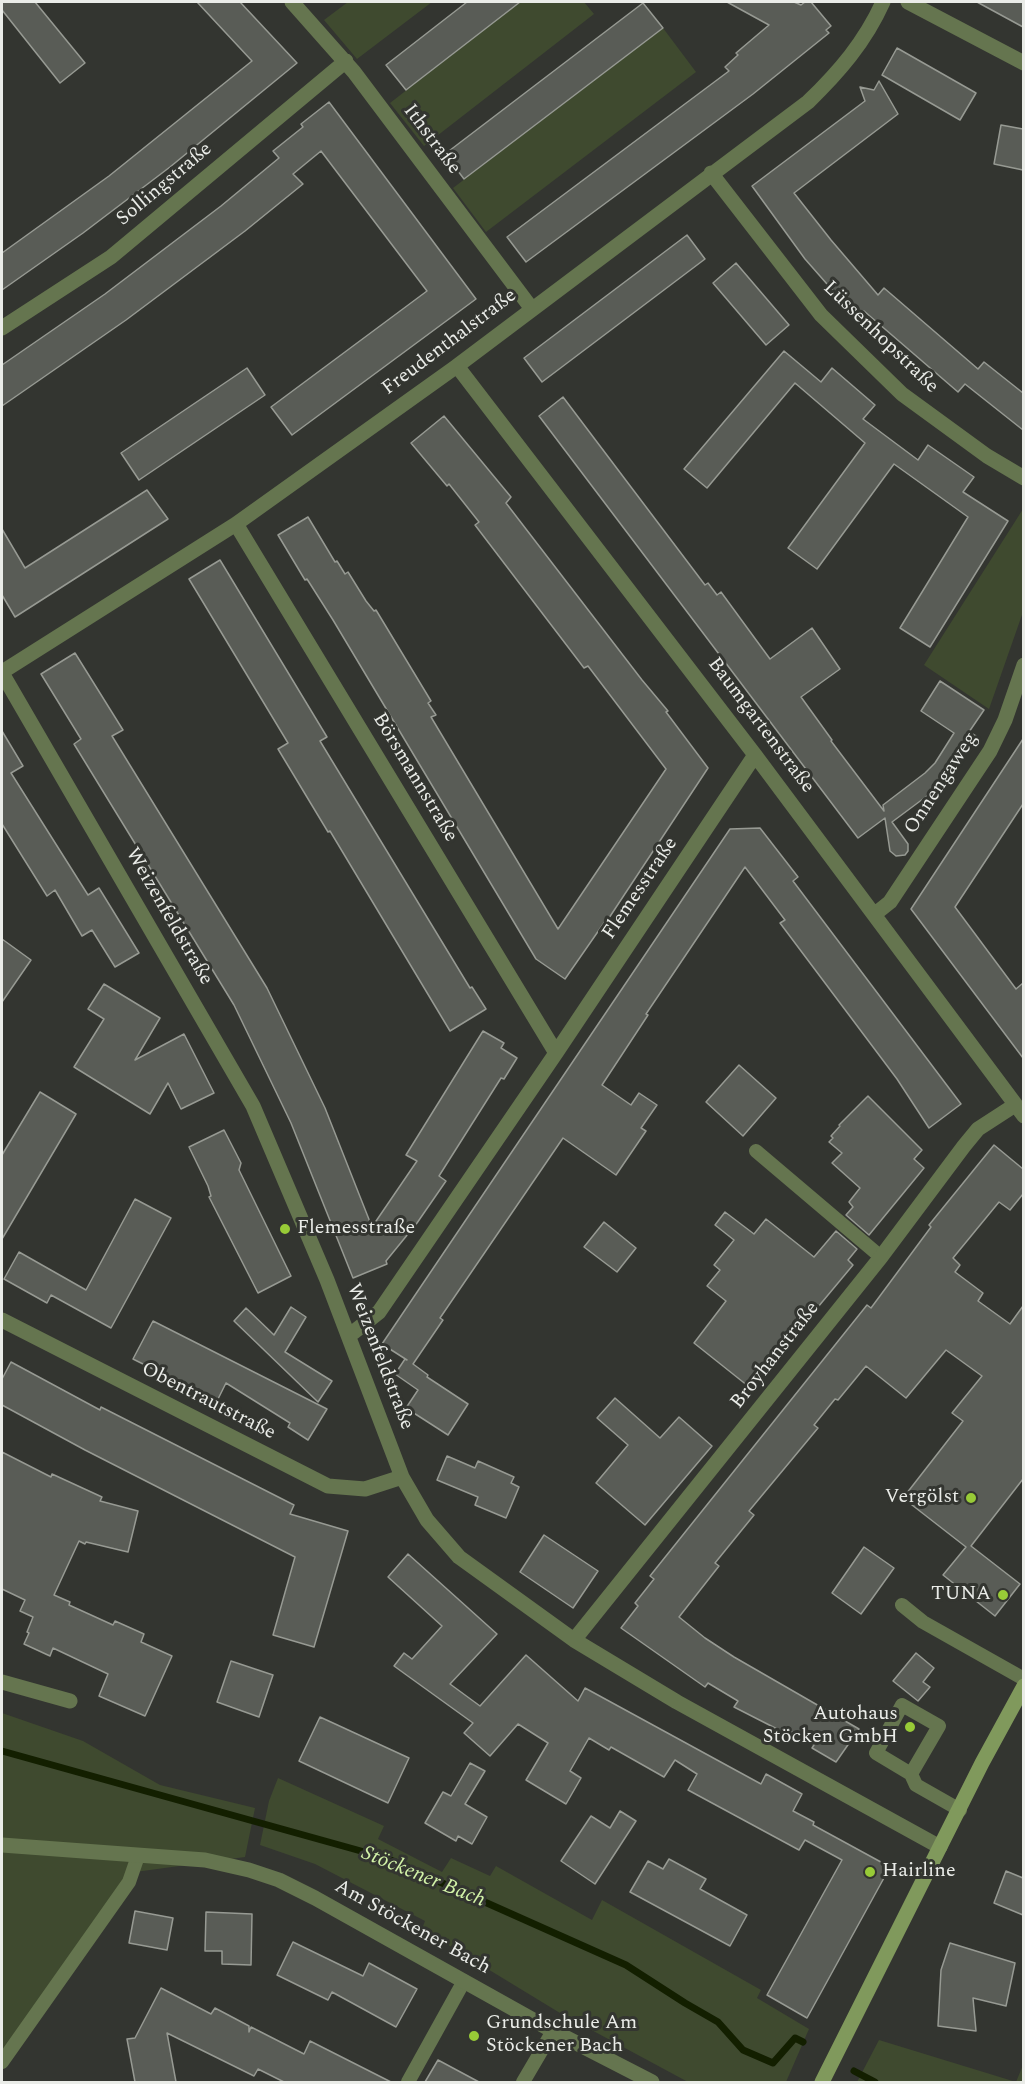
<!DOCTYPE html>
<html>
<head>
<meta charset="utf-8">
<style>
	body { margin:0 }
	#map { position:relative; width:1025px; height:2084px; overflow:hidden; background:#333530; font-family:Spectral,serif }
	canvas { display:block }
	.frame { position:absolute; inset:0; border:3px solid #eaece8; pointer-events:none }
</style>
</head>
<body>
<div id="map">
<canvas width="1025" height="2084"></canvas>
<div class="frame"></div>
</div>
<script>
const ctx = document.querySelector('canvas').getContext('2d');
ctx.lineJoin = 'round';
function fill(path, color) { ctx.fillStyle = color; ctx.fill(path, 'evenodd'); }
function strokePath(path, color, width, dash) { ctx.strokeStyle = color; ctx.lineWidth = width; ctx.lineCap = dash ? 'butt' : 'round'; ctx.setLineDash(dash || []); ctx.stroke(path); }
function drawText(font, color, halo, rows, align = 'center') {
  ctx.font = font + ' Spectral,serif'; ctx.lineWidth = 6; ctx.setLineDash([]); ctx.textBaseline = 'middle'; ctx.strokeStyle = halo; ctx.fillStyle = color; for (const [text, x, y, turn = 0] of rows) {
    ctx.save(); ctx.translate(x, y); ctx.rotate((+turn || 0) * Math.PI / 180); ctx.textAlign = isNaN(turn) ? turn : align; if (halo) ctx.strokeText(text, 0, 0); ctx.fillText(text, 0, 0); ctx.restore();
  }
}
fill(new Path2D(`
	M348,2h84l-75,57 -33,-39z
	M520,2h64l10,12 -170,132 -34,-43z
	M663,28l33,44 -210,160 -33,-44z
	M1023,509v103l-34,97 -65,-44z
	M2,1713l81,28 77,44 95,23 -10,49 -117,16 -126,182z
	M278,1778l106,48 -6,13 64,33 9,-14 39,18 6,-10 96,54 10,-20 159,90 -4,8 52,31 -23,53h-98l-128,-69 -138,-84 3,-8 -110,-57 -55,-19 9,-44z
	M879,2040l137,42 7,-17v17h-166z`), '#3f4a2f');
strokePath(new Path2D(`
	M2,1751l384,107 240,107 59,38 33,19 25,28 30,13 22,-25 8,4
	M854,2071l21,11`), '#131f00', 7);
const building = new Path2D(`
	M2,2h33l50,61 -25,20 -58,-73z
	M197,2h43l57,61 -127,104 -87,66 -81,57v-37l107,-77 143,-115z
	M467,2h53l-114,88 -20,-25z
	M727,2h67l7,3 4,-3h6l20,24 -5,4 3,3 -76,61 -227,168 -19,-25 222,-166 -4,-4 13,-12 -2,-2 33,-28z
	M977,2h46v25z
	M643,3l20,25 -199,151 -19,-25z
	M897,48l79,45 -16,27 -78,-45z
	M879,81l19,33 -104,79 37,47 47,55 6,-7 94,81 6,-7 39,31v37l-58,-46 -7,8 -94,-81 -8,6 -51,-58 -53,-73 113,-85 -5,-14 14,3z
	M329,102l147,197 -184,136 -21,-28 156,-116 -106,-140 -28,23 10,10 -58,47 -119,89 -124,86v-41l103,-71 116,-88 58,-48 -6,-7 30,-24 -2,-3z
	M1001,125l22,4v41l-29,-6z
	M687,235l18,24 -163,123 -18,-24z
	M736,263l53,62 -23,20 -53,-62z
	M784,351l37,31 11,-14 43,37 -12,14 55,41 10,-15 46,32 -11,15 45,29 -78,126 -30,-19 68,-111 -74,-53 -77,105 -29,-21 77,-105 -70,-60 -88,105 -23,-19z
	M247,368l18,27 -126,85 -18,-27z
	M563,397l142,188 3,-2 9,12 4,-3 49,67 42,-31 28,41 -39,28 31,43 -1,1 53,70 -1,-6 42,-32 10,-10 19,-30 -33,-22 19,-30 44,29 -15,22 7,4 -26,38 -19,19 -39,29 16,22v7l-3,4 -9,1 -6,-5 -5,-33 -27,20 -319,-422z
	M444,416l67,81 -5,6 136,177 26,31 -2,1 42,56 -101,153 -1,-1 -41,59 -29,-20 -203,-339 -26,-41 -2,1 -27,-45 30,-18 27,45 2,-1 8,13 3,-2 18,29 8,10 2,-1 55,91 -3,2 8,12 -5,2 127,212 108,-160 -78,-103 -4,2 -109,-143 4,-3 -30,-38 -2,2 -36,-43z
	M147,490l21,29 -153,98 -13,-22v-66l23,39z
	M220,560l107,177 -7,4 150,247 2,-1 14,22 -36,22 -120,-200 -2,1 -50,-83 10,-6 -99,-164z
	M75,653l48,77 -11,6 155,252 58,120 47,119 45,-66 -11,-6 77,-124 21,12 -3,5 16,10 -13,21 -3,-1 -62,98 7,5 -29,42 -31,38 1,3 -34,14 -62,-155 -57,-118 -160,-261 7,-5 -40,-65z
	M2,731l21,35 -12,7 77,122 11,-7 40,65 -24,14 -23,-37 -10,6 -27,-46 -8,6 -45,-72z
	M1023,739v65l-68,103 61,82 7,-6v75l-112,-149z
	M760,828l38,49 -5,4 168,223 -32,24 -32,-49 -117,-156 5,-3 -40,-53 -99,147 2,1 -46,70 29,20 8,-12 18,12 -16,23 5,3 -30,44 -53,-37 -123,180 3,2 -30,44 15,11 -1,2 41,27 -20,31 -42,-27 12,-18 -23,-16 10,-15 2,1 -25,-16 348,-515z
	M2,939l29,21 -29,42z
	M104,984l56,34 -25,42 49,-26 30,59 -33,16 -13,-26 -18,31 -76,-47 30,-48 -16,-10z
	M739,1065l37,33 -33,38 -37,-34z
	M40,1092l36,22 -74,125v-84z
	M868,1096l54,54 -8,9 10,9 -55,67 -23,-20 7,-8 -4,-5 11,-14 -28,-25 10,-10 -13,-11 4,-4 -2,-2 9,-10 -1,-1z
	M224,1130l17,33 -2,7 52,106 -33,17 -49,-96 2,-1 -3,-10 -19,-39z
	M994,1145l29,24v25l-13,16 -11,-8 -46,56 7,7 -5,7 28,21 -5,8 32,23 13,-18v173l-52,67 49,38 -25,32 -52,-41 23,-28 -63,-49 60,-77 -11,-8 30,-37 -36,-26 -40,48 -40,-32 -28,34 -3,-1 -21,26 4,3 -69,83 5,4 -39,48 4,3 -40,51 26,21 29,19 125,72 -23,33 -24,-14 2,-3 -31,-18 -2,4 -47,-24 4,-6 -30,-18 -3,4 -84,-59 17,-22 -3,-3 19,-24 -4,-3 217,-271 4,3 60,-81 -2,-2z
	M135,1199l36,19 -60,110 -60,-33 -4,8 -43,-24 15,-27 67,38z
	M725,1212l29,22 12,-15 48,38 22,-26 21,18 -9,11 5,5 -60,72 -4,-3 -41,52 -54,-43 32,-42 -19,-15 13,-16 -6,-5 20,-25 -19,-15z
	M604,1222l32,26 -19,24 -33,-25z
	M291,1307l15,10 -21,35 47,29 -14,21 -84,-81 12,-13 28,27z
	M153,1321l174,88 -19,31 -20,-13 2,-4 -64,-40 -9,18 -84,-42z
	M11,1362l89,48 1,-3 193,98 -4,9 58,17 -34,116 -41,-12 22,-78 -210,-107 -83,-45v-26z
	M615,1398l45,40 19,-21 33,29 -67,79 -49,-42 32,-38 -31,-27z
	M2,1452l49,25 1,-3 50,23 -2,4 38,10 -10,41 -42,-10 -1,2 -6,-3 -25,54 16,7 -1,3 44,20 2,-4 29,13 -3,8 31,14 -27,60 -46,-20 9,-22 -55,-26 -3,8 -26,-12 5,-11 -2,-1 6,-15 -13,-6 5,-11 -23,-11z
	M447,1456l28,12 3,-7 36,16 -3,6 8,4 -13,31 -31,-13 3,-8 -41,-17z
	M544,1535l54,36 -25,37 -53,-36z
	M864,1547l30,21 -33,46 -29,-21z
	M408,1554l89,80 -47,50 30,22 46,-51 52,46 7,-13 176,96 5,-10 36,20 -9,17 21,11 -1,3 77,42 -83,151 -40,-23 75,-135 -37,-20 -6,10 -111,-60 9,-16 -22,-14 -11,17 -53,-30 -2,3 -20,-12 -19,33 11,7 -15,26 -40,-24 22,-37 -30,-19 -28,32 -26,-23 9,-10 -79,-57 10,-13 8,6 30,-33 -54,-49z
	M916,1653l18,15 -11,14 7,5 -12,14 -25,-20z
	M231,1661l42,14 -14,42 -42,-15z
	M320,1717l89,41 -21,45 -89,-42z
	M470,1763l15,8 -20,33 22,13 -15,27 -14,-8 -2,5 -31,-18 18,-31 8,4z
	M620,1811l16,10 -41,63 -34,-23 30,-45 19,12z
	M669,1859l37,20 -6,10 47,26 -17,31 -100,-54 18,-31 15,8z
	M1006,1871l17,7v37l-29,-12z
	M135,1911l38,7 -6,32 -38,-7z
	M206,1912l46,2 -1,51 -29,-1v-13h-17z
	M293,1942l70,34 6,-13 48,26 -21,38 -64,-35 -4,8 -51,-25z
	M950,1943l65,20 -9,43 -33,-8 3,33 -38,-5 3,-56z
	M161,1988l50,26 4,-6 34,18v6l2,-5 53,27 6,-13 81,41h-107l-26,-13 -4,7 -87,-43 9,49h-41l-8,-43 8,-1z
	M438,2060l41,22h-54z`);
fill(building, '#595c56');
strokePath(building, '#979a93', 1.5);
strokePath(new Path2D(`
	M756,1151l125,106
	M902,1605l21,17 101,57
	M911,1774l28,-48 -37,-21 -26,48 35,21 5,11 44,25
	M2,2062l127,-180 9,-26
	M408,2082l56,-101
	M523,2082l30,-51`), '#65754f', 14);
strokePath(new Path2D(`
	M292,2l62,70 178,237
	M908,2l116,61
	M711,173l110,142 81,79 85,62 37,22
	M2,328l109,-71 235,-196
	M457,366l298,389 269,361
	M236,524l320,529
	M2,672l234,-148 221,-158 351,-264c31,-30 57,-60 75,-100
	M2,673l251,433 74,174 75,197 25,43 32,37 115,83 103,62 263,145
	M875,914l15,-12 100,-151 15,-31 19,-55
	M2,1320l326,166 37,3 37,-12
	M350,1335l29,-23 177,-259 199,-298
	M574,1640l307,-383 83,-111 14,-17 37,-24
	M2,1682l68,19
	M2,1845l203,15 44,10 30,10 36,18 238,133 99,51`), '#65754f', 15);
strokePath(new Path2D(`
	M822,2082l160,-319 42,-77`), '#80995c', 15);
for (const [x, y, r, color] of [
	[285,1229,6,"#98cb37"],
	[971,1498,6,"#98cb37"],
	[1003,1595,6,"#98cb37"],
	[910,1727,6,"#98cb37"],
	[870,1872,6,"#98cb37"],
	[474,2036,6,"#98cb37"]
]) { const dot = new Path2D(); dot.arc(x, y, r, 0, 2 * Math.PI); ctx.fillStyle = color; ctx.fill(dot); strokePath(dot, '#333530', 2); }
drawText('20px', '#eaece8', '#333530', [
	["Ithstraße",431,140,53],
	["Sollingstraße",165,185,-40],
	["Lüssenhopstraße",880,338,44],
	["Freudenthalstraße",450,343,-37],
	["Baumgartenstraße",760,726,53],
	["Börsmannstraße",414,778,59],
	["Onnengaweg",942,784,-57],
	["Flemesstraße",641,889,-56],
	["Weizenfeldstraße",168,917,60],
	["Broyhanstraße",776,1356,-52],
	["Weizenfeldstraße",379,1357,69],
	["Obentrautstraße",208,1402,27],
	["Am Stöckener Bach",412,1928,29]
]);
drawText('20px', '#eaece8', '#333530', [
	["Flemesstraße",297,1229],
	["Vergölst",959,1498,"right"],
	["TUNA",991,1595,"right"],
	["Autohaus",898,1715,"right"],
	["Stöcken GmbH",898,1738,"right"],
	["Hairline",882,1872],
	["Grundschule Am",486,2024],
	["Stöckener Bach",486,2047]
], 'left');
drawText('italic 21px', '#d2f2a8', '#333530', [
	["Stöckener Bach",423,1878,22]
]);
</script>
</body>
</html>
